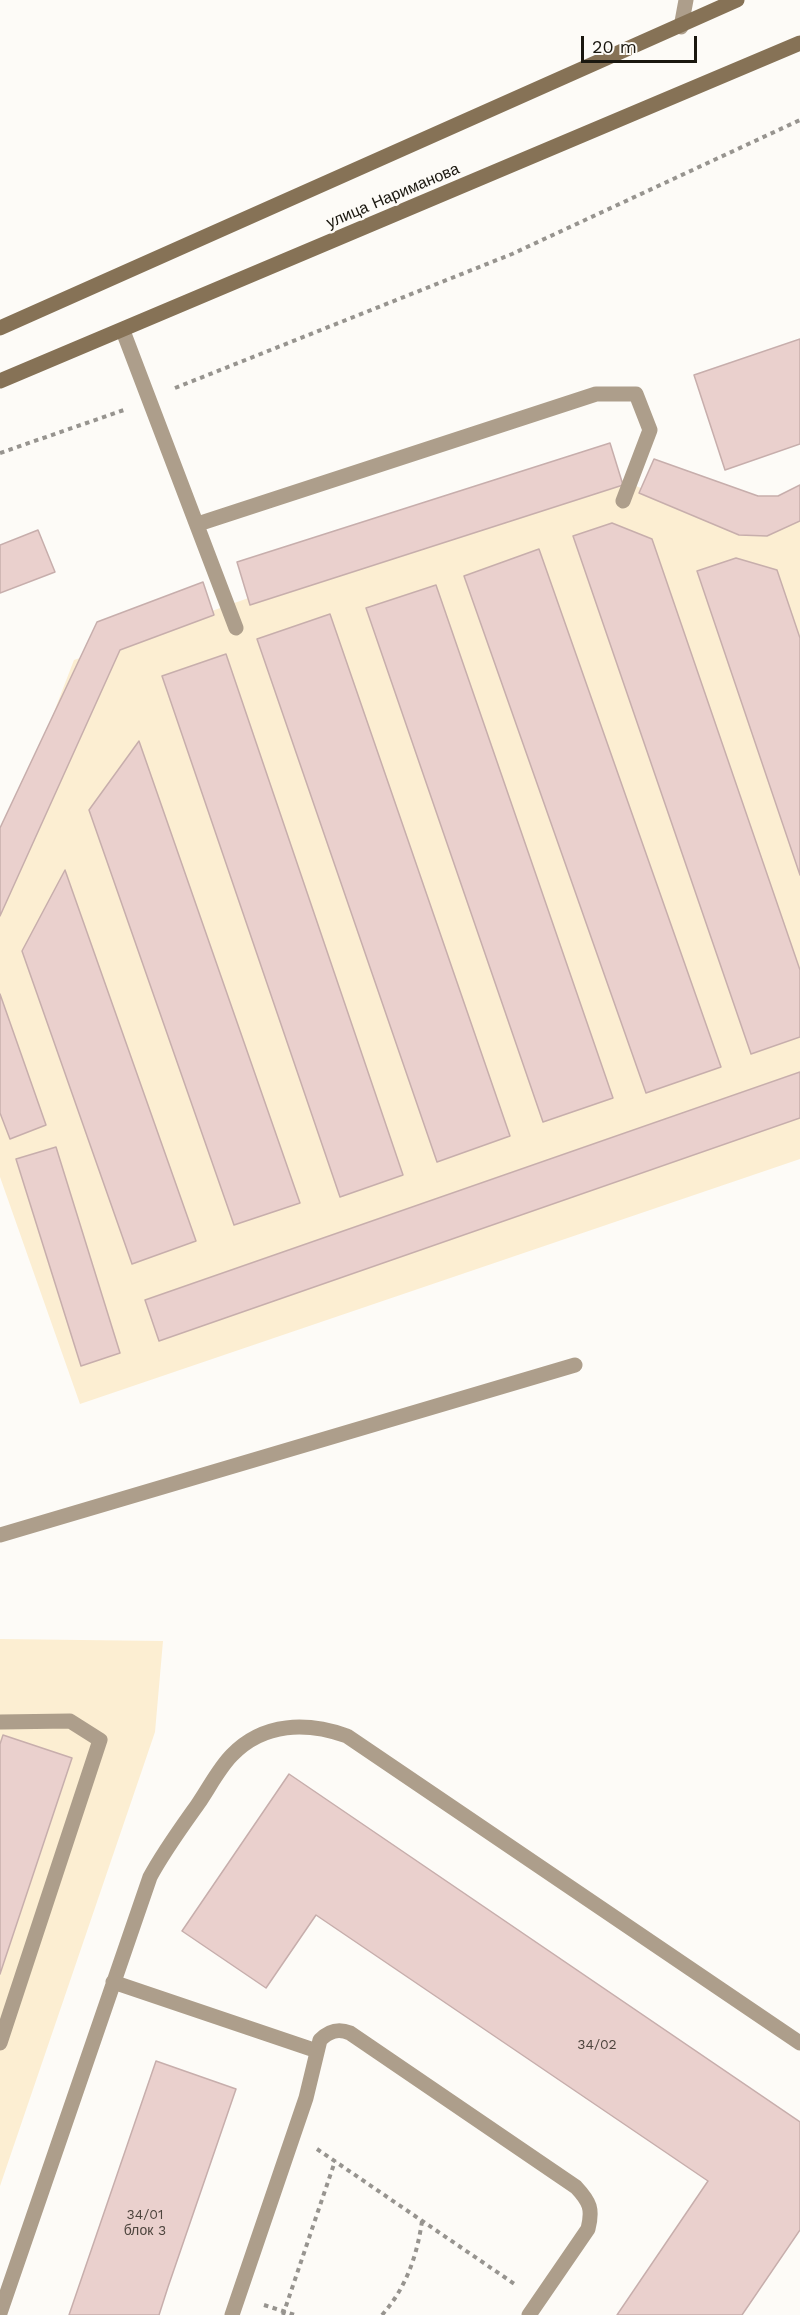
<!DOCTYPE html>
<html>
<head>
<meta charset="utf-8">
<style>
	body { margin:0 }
	#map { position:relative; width:800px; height:2315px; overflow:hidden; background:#fdfbf7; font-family:"Work Sans",sans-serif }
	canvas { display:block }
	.scale { position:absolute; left:581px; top:36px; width:116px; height:27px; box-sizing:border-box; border:3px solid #1a170f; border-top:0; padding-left:8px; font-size:18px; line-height:21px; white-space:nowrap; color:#1a170f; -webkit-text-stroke:4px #fdfbf7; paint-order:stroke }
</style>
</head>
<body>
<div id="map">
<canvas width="800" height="2315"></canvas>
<div class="scale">20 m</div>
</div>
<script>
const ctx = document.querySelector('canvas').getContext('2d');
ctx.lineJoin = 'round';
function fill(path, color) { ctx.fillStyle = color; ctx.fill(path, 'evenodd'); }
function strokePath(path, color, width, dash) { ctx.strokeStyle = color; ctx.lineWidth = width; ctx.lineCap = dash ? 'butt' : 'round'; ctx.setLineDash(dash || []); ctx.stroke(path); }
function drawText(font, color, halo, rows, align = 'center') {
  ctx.font = font + ' "Work Sans",sans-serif'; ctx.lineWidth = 5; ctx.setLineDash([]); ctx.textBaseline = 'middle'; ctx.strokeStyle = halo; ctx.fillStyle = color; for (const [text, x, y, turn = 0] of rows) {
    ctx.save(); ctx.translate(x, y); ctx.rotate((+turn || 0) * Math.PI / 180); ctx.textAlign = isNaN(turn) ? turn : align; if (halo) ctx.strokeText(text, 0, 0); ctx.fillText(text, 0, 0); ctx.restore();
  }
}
fill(new Path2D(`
	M603,472l151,64 46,-15v638l-720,245 -80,-227v-325l74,-192z
	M0,1639l163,2 -8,91 -155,454z`), '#fceed2');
const building = new Path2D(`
	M800,339v105l-75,26 -31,-95z
	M610,443l13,42 -373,120 -13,-43z
	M654,459l104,37h20l22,-11v36l-33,15 -28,-1 -100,-42z
	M612,523l40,16 148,431v67l-49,17 -178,-518z
	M38,530l17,42 -55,21v-48z
	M539,549l182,518 -75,26 -182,-517z
	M736,558l41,12 23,68v237l-103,-304z
	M203,582l11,33 -94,35 -120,266v-88l97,-206z
	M436,585l177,513 -70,24 -177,-514z
	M330,614l180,522 -73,26 -180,-523z
	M226,654l177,521 -63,22 -178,-521z
	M139,741l161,462 -66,22 -145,-415z
	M65,870l131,371 -64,23 -110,-313z
	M0,994l46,131 -36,14 -10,-26z
	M800,1072v46l-641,223 -14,-41z
	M56,1147l64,206 -39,13 -65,-207z
	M3,1735l69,23 -72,216v-230z
	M289,1774l511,348v108l-58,85h-125l91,-134 -392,-266 -50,73 -84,-57z
	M156,2061l80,28 -68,198 -9,28h-90z`);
fill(building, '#ead0cd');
strokePath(building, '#c7aeac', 1.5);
strokePath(new Path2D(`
	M175,388l337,-134 288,-134
	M0,453l124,-43
	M317,2149l199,136
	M264,2305l31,10
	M283,2315l52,-154
	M382,2315c24,-27 35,-59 40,-94`), '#97948f', 4, [4.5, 4.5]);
strokePath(new Path2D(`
	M681,27l5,-27
	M123,331l113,297
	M198,524l398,-130h40l14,36 -27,71
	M0,1535l575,-170
	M0,1722l70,-1 30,19 -100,303
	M113,1982l204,69
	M0,2313l150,-436c14,-26 31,-49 48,-73 11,-16 21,-36 34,-49 32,-33 75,-33 115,-19l453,307
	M232,2315l74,-217 14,-58c9,-9 18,-12 30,-7l226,154c14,15 17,22 12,42l-59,86`), '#ad9e8b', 15);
strokePath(new Path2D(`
	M0,328l737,-328
	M0,381l800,-338`), '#867256', 15);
drawText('14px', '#4e453e', null, [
	["34/02",597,2045],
	["34/01",145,2215],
	["блок 3",145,2231]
]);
drawText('16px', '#1a170f', '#fdfbf7', [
	["улица Нариманова",393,196,-23]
]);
</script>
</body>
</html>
